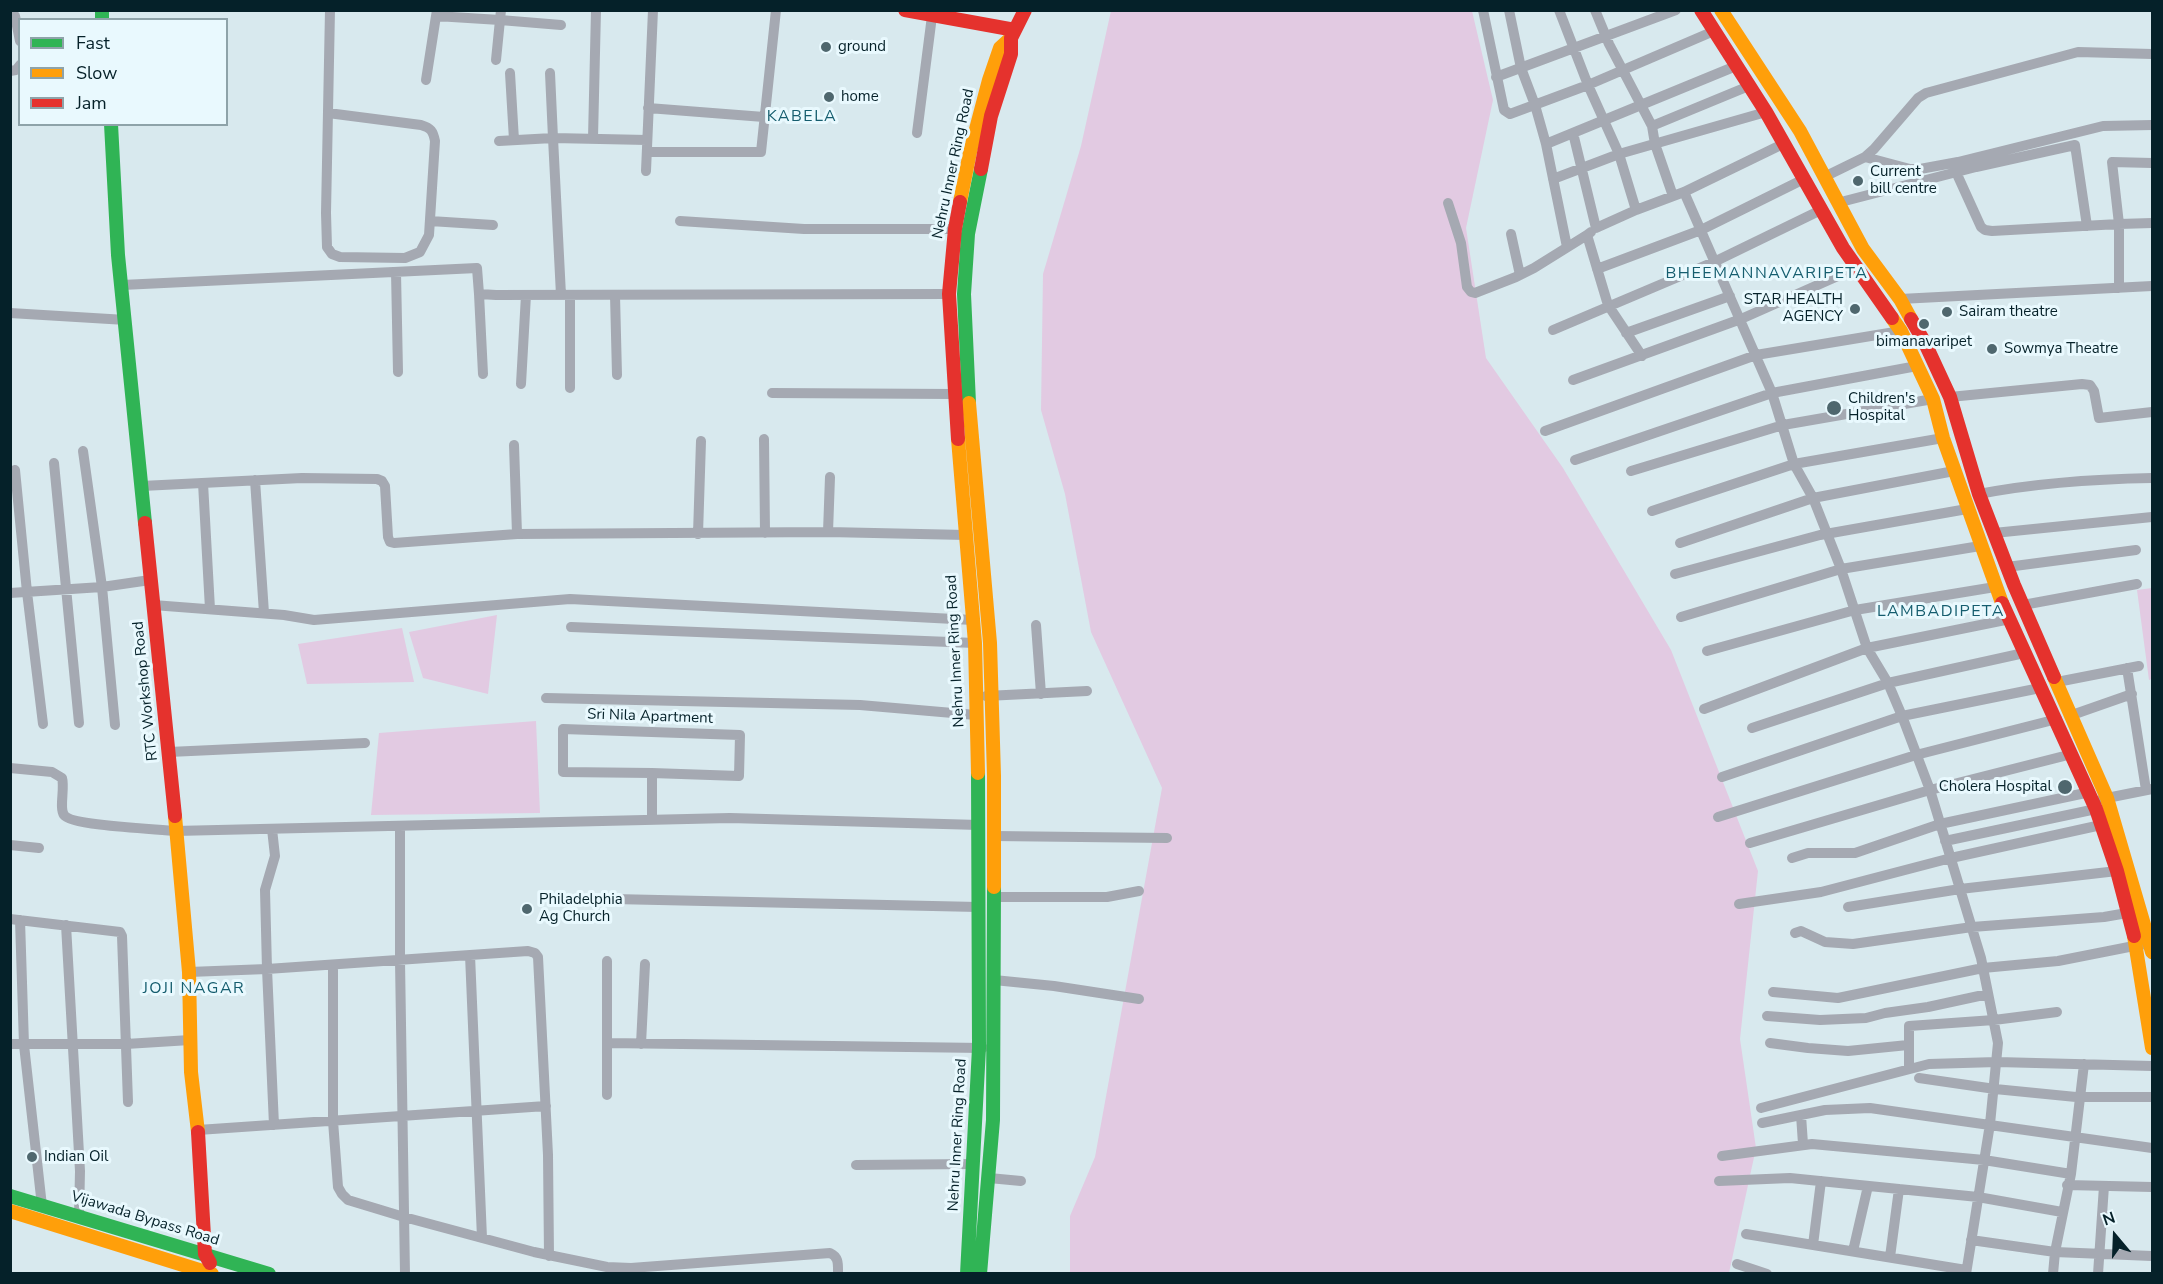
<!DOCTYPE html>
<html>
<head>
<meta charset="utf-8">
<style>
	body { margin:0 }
	#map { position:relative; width:2163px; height:1284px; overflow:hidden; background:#d8e9ee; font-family:"Nunito Sans",sans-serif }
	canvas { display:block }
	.frame { position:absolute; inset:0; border:12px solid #052129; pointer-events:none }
	.legend { position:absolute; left:18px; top:18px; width:210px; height:108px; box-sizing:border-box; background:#e9f9fe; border:2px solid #8ea3a9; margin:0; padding:8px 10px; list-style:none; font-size:18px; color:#052129 }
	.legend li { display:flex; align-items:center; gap:12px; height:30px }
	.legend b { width:30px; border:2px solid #8ea3a9 }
	.north { position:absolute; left:2085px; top:1206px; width:60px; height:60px; -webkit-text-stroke:4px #e9f9fe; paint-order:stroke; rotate:341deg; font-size:16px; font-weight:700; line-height:24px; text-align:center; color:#052129 }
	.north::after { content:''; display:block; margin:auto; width:21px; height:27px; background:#052129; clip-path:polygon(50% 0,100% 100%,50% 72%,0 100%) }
</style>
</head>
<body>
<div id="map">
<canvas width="2163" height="1284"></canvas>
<div class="frame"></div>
<ul class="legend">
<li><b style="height:8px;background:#30b455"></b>Fast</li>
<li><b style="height:8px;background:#ff9f0a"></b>Slow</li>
<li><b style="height:8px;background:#e5322d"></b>Jam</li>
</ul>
<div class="north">N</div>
</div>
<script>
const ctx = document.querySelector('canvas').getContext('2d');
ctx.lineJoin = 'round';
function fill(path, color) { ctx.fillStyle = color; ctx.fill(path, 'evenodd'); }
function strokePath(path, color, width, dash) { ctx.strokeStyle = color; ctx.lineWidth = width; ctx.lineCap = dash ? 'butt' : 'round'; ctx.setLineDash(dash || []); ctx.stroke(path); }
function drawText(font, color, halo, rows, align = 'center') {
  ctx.font = font + ' "Nunito Sans",sans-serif'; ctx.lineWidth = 6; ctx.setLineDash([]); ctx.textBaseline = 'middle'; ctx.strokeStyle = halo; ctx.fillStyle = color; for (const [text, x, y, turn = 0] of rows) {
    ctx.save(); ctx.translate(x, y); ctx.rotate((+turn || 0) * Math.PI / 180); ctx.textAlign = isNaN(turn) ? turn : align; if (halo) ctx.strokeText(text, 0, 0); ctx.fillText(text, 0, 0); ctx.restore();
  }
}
fill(new Path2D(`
	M1111,11h361l21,89 -27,128 20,130 77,110 108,182 87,221 -18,168 16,109 -27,125h-659v-57l25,-59 67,-369 -71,-156 -26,-138 -24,-84 2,-136 38,-128z
	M2152,588v91l-3,1 -12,-90z
	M497,615l-9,79 -65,-16 -14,-46z
	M402,628l12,54 -107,2 -9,-40z
	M536,721l4,92 -169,2 8,-82z`), '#e2cae2');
strokePath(new Path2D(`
	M437,10l-1,6 64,4 1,-10
	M1483,10l21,100 6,4 78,-29 126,-54
	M1509,10l12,58 14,37 11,39 21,103
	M1559,10l29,75 31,69 17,56
	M1595,10l14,34 43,82 3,18 18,52
	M15,16l5,25
	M496,60l4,-40 61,5
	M10,71l6,-1 4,-5
	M510,73l4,67
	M1496,77l180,-67
	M426,80l10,-64
	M648,108l116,9
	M328,113l93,12c10,3 12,6 14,16l-6,94 -9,17 -15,6 -65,-1 -8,-3 -5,-7 -1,-34 4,-203
	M1652,126l97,-40
	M917,133l15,-117
	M1573,133l23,95 40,-18 48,-18 101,-49
	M593,138l3,-128
	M499,141l54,-3 -3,-65
	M1546,144l190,-78
	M647,152h114l15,-142
	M1865,157l45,12h10l38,-7 145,-36 49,-1
	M646,171l7,-161
	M1956,172l25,55 4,3 7,1 127,-7 -7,-62 40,1
	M1824,177l41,-20 9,-8 44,-51 8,-5 152,-41 74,2
	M1553,179l66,-25 147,-42
	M1684,192l88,201 22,71 19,34 28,71 26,79 21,35 14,33 28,74 51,168 17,85 -8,81 -24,150
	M1448,203l13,40 6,44 4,5 4,1 41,-16 18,-9 53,-33
	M1837,203l139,-36 99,-22 12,81
	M430,221l63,4
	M680,221l124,8h151
	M1591,232l-4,3 21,70 34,51
	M1511,234l9,41
	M1597,269l104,-39 103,-51
	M396,272l2,100
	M122,285l355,-17 2,26 17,1 453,-1
	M2119,288v-64l33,-1
	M479,294l4,80
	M561,295l-8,-157 94,2
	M570,295v93
	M615,295l2,80
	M1900,299l252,-13
	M10,313l116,7
	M1553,330l163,-69 105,-51
	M1626,333l104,-37
	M1573,380l168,-61 115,-51
	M521,384l5,-89
	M772,393l182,1
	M1950,397l132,-13 8,1 4,6 5,27 53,-6
	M1545,431l211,-76 145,-24
	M764,439l1,94
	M83,451l19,136 13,138
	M1575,460l197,-67 145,-27
	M54,463l25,260
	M15,470l12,122 16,132
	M1631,471l152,-46 150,-26
	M255,480l9,133
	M203,483l7,126
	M142,486l160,-8 75,1 5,2 3,5 3,51 2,5 4,1 123,-9 -3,-89
	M1979,494c57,-11 115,-15 173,-16
	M1652,511l142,-47 149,-26
	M828,532l2,-55
	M1994,533l158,-16
	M517,534l311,-2 138,3
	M698,534l3,-93
	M1680,543l133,-45 141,-27
	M2007,567l129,-17
	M1675,574l145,-39 147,-26
	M10,593l92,-6 48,-7
	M153,605l131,10 30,5 256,-21 403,21
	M2023,605l114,-21
	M1681,617l160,-48 139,-23
	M1036,625l5,69
	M571,627l404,16
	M1707,651l148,-41 140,-23
	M2127,668l19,122
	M2057,682l82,-16
	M986,696l101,-5
	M546,698l314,7 116,10
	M1704,709l163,-61 143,-29
	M2072,715l60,-21
	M1752,728l136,-45 136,-30
	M169,752l196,-9
	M10,768l42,4 10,6c3,10 -3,30 2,37 7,11 94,14 111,16l555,-13 249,7
	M1722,777l180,-61 138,-28
	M2102,799l50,-10
	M1718,817l198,-62 141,-36
	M652,820v-47l87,3 1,-41 -177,-6v43l89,1
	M400,826v135l5,313
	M272,829l3,27 -10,34 2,79 7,156
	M994,836l173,2
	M1945,841l151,-32
	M1750,843l180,-53 142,-36
	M10,845l29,3
	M1792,858l16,-5h47l85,-29 150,-32
	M994,897h113l32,-6
	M613,899l365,8
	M1739,904l82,-12 130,-34 150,-33
	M1848,907l112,-18 157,-18
	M10,919l110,13 2,4 6,166
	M20,920l4,125 18,161
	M66,925l14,246 -1,45
	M1795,933l6,-2 24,11 28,2 119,-17 132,-10 23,-4
	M470,955l12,283
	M333,965v156l5,66 4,7 6,6 56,17 130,35 73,15 24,1 199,-15c9,4 8,11 8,21
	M189,972l78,-3 261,-18 7,2 3,4 10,198 1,101
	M994,980l60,6 85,13
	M1773,992l65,6 145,-30 75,-7 86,-17
	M1767,1016l53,4 46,-2 19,-5 43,-6 60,-13
	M607,1043v-82
	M1770,1043l38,5 40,3 60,-6
	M10,1044h116l64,-4
	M641,1044l4,-80
	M1909,1069v-43l85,-6 63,-8
	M1919,1078l76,11 81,8h76
	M607,1095v-52l376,5
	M1761,1108l168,-44 68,-2 155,4
	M1801,1115l2,29
	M1762,1123l63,-13 45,-2 282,40
	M198,1130l348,-24
	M1722,1156l90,-12 172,16 87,14
	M856,1165l118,-1
	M989,1178l32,3
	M1719,1181l71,-3 188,19 84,15
	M2067,1185l85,2
	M1746,1234l220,36
	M1971,1240l84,12 97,4
	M1813,1245l8,-64
	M1853,1251l15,-65
	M1890,1257l9,-68
	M1737,1264l30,10
	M2053,1274l2,-22 16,-78 13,-110
	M2098,1274l6,-88`), '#a5a9b2', 10);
strokePath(new Path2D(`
	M102,10v10
	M111,124l7,131 27,268
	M969,403l-5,-109 4,-60 13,-65
	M10,1196l259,78
	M967,1274l12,-226 -1,-275
	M980,1274l13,-154 1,-233`), '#30b455', 14);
strokePath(new Path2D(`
	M1721,10l79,121 63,118 37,50 11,20
	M960,202l10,-50 19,-72 11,-32 11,-10
	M1892,318l9,13 32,68 10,39 59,165
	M969,403l21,240 4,133v111
	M958,439l17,204 3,130
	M2054,677l53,121 45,154
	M175,816l14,156 2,100 7,60
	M2134,936l18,112
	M10,1211l202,63`), '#ff9f0a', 14);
strokePath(new Path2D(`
	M905,10l110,20
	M1701,10l65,102 77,136 49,70
	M981,169l10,-53 20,-62v-16l14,-28
	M1911,319l14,24 25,54 29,97 35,91 40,92
	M958,439l-9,-145 6,-65 5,-27
	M145,523l30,293
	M2002,603l94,206 21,62 17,65
	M198,1132l7,122 5,9`), '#e5322d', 14);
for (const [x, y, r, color] of [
	[826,47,6,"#4f676e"],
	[829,97,6,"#4f676e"],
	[1858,181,6,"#4f676e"],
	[1855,309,6,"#4f676e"],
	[1947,312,6,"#4f676e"],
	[1924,324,6,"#4f676e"],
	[1992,349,6,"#4f676e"],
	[1834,408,8,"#4f676e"],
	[2065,787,8,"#4f676e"],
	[527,909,6,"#4f676e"],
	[32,1157,6,"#4f676e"]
]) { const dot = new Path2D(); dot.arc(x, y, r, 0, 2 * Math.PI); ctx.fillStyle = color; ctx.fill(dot); strokePath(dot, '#e9f9fe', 2); }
drawText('15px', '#052129', '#e9f9fe', [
	["ground",838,47],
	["home",841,97],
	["Current",1870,172],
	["bill centre",1870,189],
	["STAR HEALTH",1843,300,"right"],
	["AGENCY",1843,317,"right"],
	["Sairam theatre",1959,312],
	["bimanavaripet",1924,342,"center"],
	["Sowmya Theatre",2004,349],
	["Children's",1848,399],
	["Hospital",1848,416],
	["Cholera Hospital",2052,787,"right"],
	["Philadelphia",539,900],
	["Ag Church",539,917],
	["Indian Oil",44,1157]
], 'left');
drawText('15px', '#052129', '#e9f9fe', [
	["Nehru Inner Ring Road",954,164,-78],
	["Nehru Inner Ring Road",956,651,-93],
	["RTC Workshop Road",146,691,-96],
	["Sri Nila Apartment",650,717,2],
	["Nehru Inner Ring Road",958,1135,-87],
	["Vijawada Bypass Road",145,1219,17]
]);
ctx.letterSpacing = '1.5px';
drawText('16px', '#155d6e', '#e9f9fe', [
	["KABELA",802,117],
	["BHEEMANNAVARIPETA",1767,274],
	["LAMBADIPETA",1941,612],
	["JOJI NAGAR",194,989]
]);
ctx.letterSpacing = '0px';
</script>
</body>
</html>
